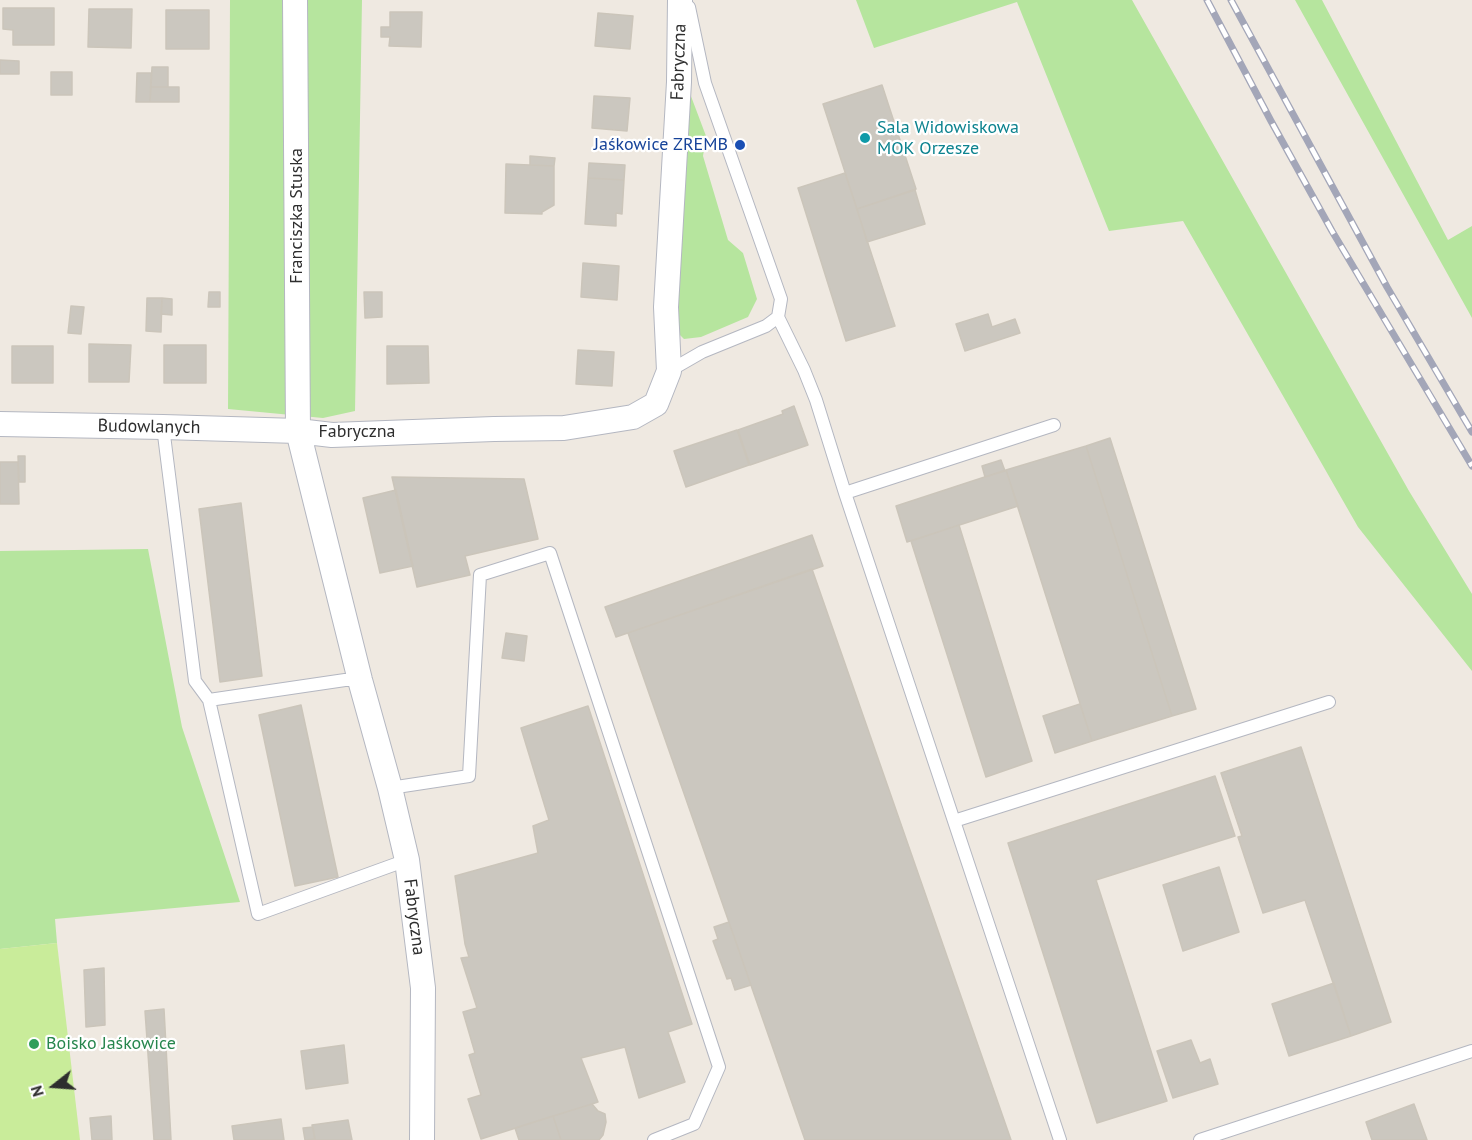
<!DOCTYPE html>
<html>
<head>
<meta charset="utf-8">
<style>
	body { margin:0 }
	#map { position:relative; width:1472px; height:1140px; overflow:hidden; background:#efe9e1; font-family:"PT Sans",sans-serif }
	canvas { display:block }
	.north { position:absolute; left:24px; top:1056px; width:60px; height:60px; -webkit-text-stroke:4px #fff; paint-order:stroke; rotate:253deg; font-size:16px; font-weight:700; line-height:24px; text-align:center; color:#2e2e2e }
	.north::after { content:''; display:block; margin:auto; width:21px; height:27px; background:#2e2e2e; clip-path:polygon(50% 0,100% 100%,50% 72%,0 100%) }
</style>
</head>
<body>
<div id="map">
<canvas width="1472" height="1140"></canvas>
<div class="north">N</div>
</div>
<script>
const ctx = document.querySelector('canvas').getContext('2d');
ctx.lineJoin = 'round';
function fill(path, color) { ctx.fillStyle = color; ctx.fill(path, 'evenodd'); }
function strokePath(path, color, width, dash) { ctx.strokeStyle = color; ctx.lineWidth = width; ctx.lineCap = dash ? 'butt' : 'round'; ctx.setLineDash(dash || []); ctx.stroke(path); }
function drawText(font, color, halo, rows, align = 'center') {
  ctx.font = font + ' "PT Sans",sans-serif'; ctx.lineWidth = 4.5; ctx.setLineDash([]); ctx.textBaseline = 'middle'; ctx.strokeStyle = halo; ctx.fillStyle = color; for (const [text, x, y, turn = 0] of rows) {
    ctx.save(); ctx.translate(x, y); ctx.rotate((+turn || 0) * Math.PI / 180); ctx.textAlign = isNaN(turn) ? turn : align; if (halo) ctx.strokeText(text, 0, 0); ctx.fillText(text, 0, 0); ctx.restore();
  }
}
fill(new Path2D(`
	M230,0h132l-7,411 -32,7 -95,-9z
	M856,0h276l277,491 63,103v77l-114,-144 -175,-306 -74,10 -92,-229 -143,46z
	M1295,0h27l126,240 24,-14v92z
	M686,83l20,53 -3,20 25,84 15,13 14,46 -9,18 -47,20 -17,2 -6,-6 -5,-37z
	M148,549l34,178 58,175 -185,17 2,24 -57,6v-398z`), '#b6e59e');
fill(new Path2D(`
	M57,943l23,197h-80v-191z`), '#c9ec9a');
const building = new Path2D(`
	M3,8h51v37h-41v-15l-10,-1z
	M89,9h43l-1,39 -43,-1z
	M166,10h43v39h-43z
	M390,12h32l-1,35 -32,-1 1,-9h-9v-10h9z
	M598,13l35,3 -3,33 -35,-3z
	M0,60l19,1v13h-19z
	M152,67h16v20h-17z
	M51,72h21v23h-21z
	M137,73h14l-1,29h-14z
	M882,85l34,104 -59,20 -34,-105z
	M151,87h28v15h-29z
	M594,96l36,2 -3,33 -35,-3z
	M530,156l25,2 -1,8 -24,-1z
	M589,163l36,2 -1,15 -36,-2z
	M506,164l48,2v39l-12,7v2l-37,-1z
	M845,173l50,153 -49,15 -48,-153z
	M588,178l36,2 -2,34 -6,-1v13l-31,-2z
	M915,190l10,34 -58,18 -10,-33z
	M583,263l36,3 -2,34 -36,-3z
	M209,292h11v15h-12z
	M364,292h18v25l-17,1z
	M147,298h15l-1,34 -15,-1z
	M162,298l10,1v16l-11,-1z
	M71,306l13,1 -3,27 -13,-1z
	M988,314l4,13 23,-8 5,14 -55,18 -9,-27z
	M89,344l42,1 -2,37h-40z
	M164,345h42v38h-42z
	M12,346h41v37h-41z
	M387,346h41l1,37 -42,1z
	M578,350l36,2 -2,34 -36,-2z
	M794,406l14,39 -58,20 -12,-35 45,-16 -1,-3z
	M737,430l12,35 -63,22 -12,-36z
	M1110,438l86,271 -24,7 -86,-270z
	M1086,446l86,270 -80,25 -86,-271z
	M18,456h7v26h-6z
	M1001,460l4,11 -20,6 -3,-11z
	M0,462h18l1,42h-19z
	M1006,470l12,36 -111,36 -11,-36z
	M392,477l132,2 14,60 -73,17 5,19 -53,12z
	M396,490l17,76 -33,7 -17,-75z
	M241,503l21,173 -42,6 -21,-173z
	M959,525l73,236 -46,16 -75,-236z
	M812,535l11,31 -207,71 -11,-30z
	M812,569l199,571h-206l-177,-507z
	M506,633l21,3 -3,25 -22,-3z
	M1080,704l12,37 -37,12 -12,-37z
	M301,705l37,172 -43,9 -36,-171z
	M588,706l104,318 -24,8 17,50 -46,16 -14,-51 -44,11 17,44 -117,37 -13,-40 13,-4 -12,-40 6,-2 -12,-41 14,-4 -16,-50 8,-1 -4,-13 -10,-68 83,-23 -5,-27 16,-6 -28,-92z
	M1301,747l90,275 -40,14 -46,-136 -42,13 -25,-76 4,-1 -21,-63z
	M1215,776l20,60 -139,44 71,221 -70,22 -89,-280z
	M1219,867l20,65 -56,19 -20,-66z
	M729,922l22,63 -16,5 -4,-12 -4,1 -14,-38 5,-2 -4,-12z
	M104,968l1,57 -19,2 -2,-57z
	M1334,983l17,53 -62,20 -17,-52z
	M164,1009l7,131h-17l-9,-129z
	M1191,1040l9,23 10,-4 8,25 -45,14 -16,-47z
	M344,1045l4,38 -42,6 -5,-38z
	M592,1104l6,7 7,3 1,8 -3,13 -4,5h-38l-8,-24z
	M1414,1104l13,36h-55l-6,-18z
	M111,1116l1,24h-20l-2,-22z
	M553,1116l8,24h-42l-4,-12z
	M281,1119l3,21h-50l-2,-14z
	M348,1120l4,20h-37l-3,-15z
	M313,1127l2,12 -10,1 -2,-12z`);
fill(building, '#cbc7bf');
strokePath(building, '#cbc5ba', 1.5);
const lane = new Path2D(`
	M778,317l26,53 12,30 29,93 215,647
	M669,371l33,-19 64,-26 12,-9 3,-18 -76,-216 -16,-76
	M163,427l32,254 14,19 49,214 149,-54
	M845,493l209,-68
	M209,700l136,-20h15
	M390,788l79,-12 11,-201 70,-22 169,514 -25,57 -40,16
	M954,821l375,-119
	M1200,1140l272,-89`);
const street = new Path2D(`
	M295,0l3,431 62,249 30,108 17,72 16,128 -1,152
	M0,424l163,3 135,4 34,4 162,-6 70,-1 69,-11 23,-13 13,-33 -3,-64 13,-225 1,-82`);
strokePath(lane, '#b4b7c1', 14);
strokePath(street, '#b4b7c1', 26);
strokePath(lane, '#fff', 12);
strokePath(street, '#fff', 24);
const rail = new Path2D(`
	M1207,0l64,121 61,110 140,235
	M1231,0l156,287 85,145`);
strokePath(rail, '#a3a6b8', 7);
strokePath(rail, '#fff', 4.5, [14]);
for (const [x, y, r, color] of [
	[865,138,6,"#0f9aa8"],
	[740,145,6,"#1a4fb4"],
	[34,1044,6,"#2e9e5b"]
]) { const dot = new Path2D(); dot.arc(x, y, r, 0, 2 * Math.PI); ctx.fillStyle = color; ctx.fill(dot); strokePath(dot, '#fff', 2); }
drawText('18px', '#2e2e2e', '#fff', [
	["Fabryczna",679,62,-88],
	["Franciszka Stuska",297,216,-90],
	["Budowlanych",149,427,1],
	["Fabryczna",357,432],
	["Fabryczna",414,917,83]
]);
drawText('18px', '#0d838f', '#fff', [
	["Sala Widowiskowa",877,128],
	["MOK Orzesze",877,149]
], 'left');
drawText('18px', '#164399', '#fff', [
	["Jaśkowice ZREMB",728,145]
], 'right');
drawText('18px', '#27864d', '#fff', [
	["Boisko Jaśkowice",46,1044]
], 'left');
</script>
</body>
</html>
